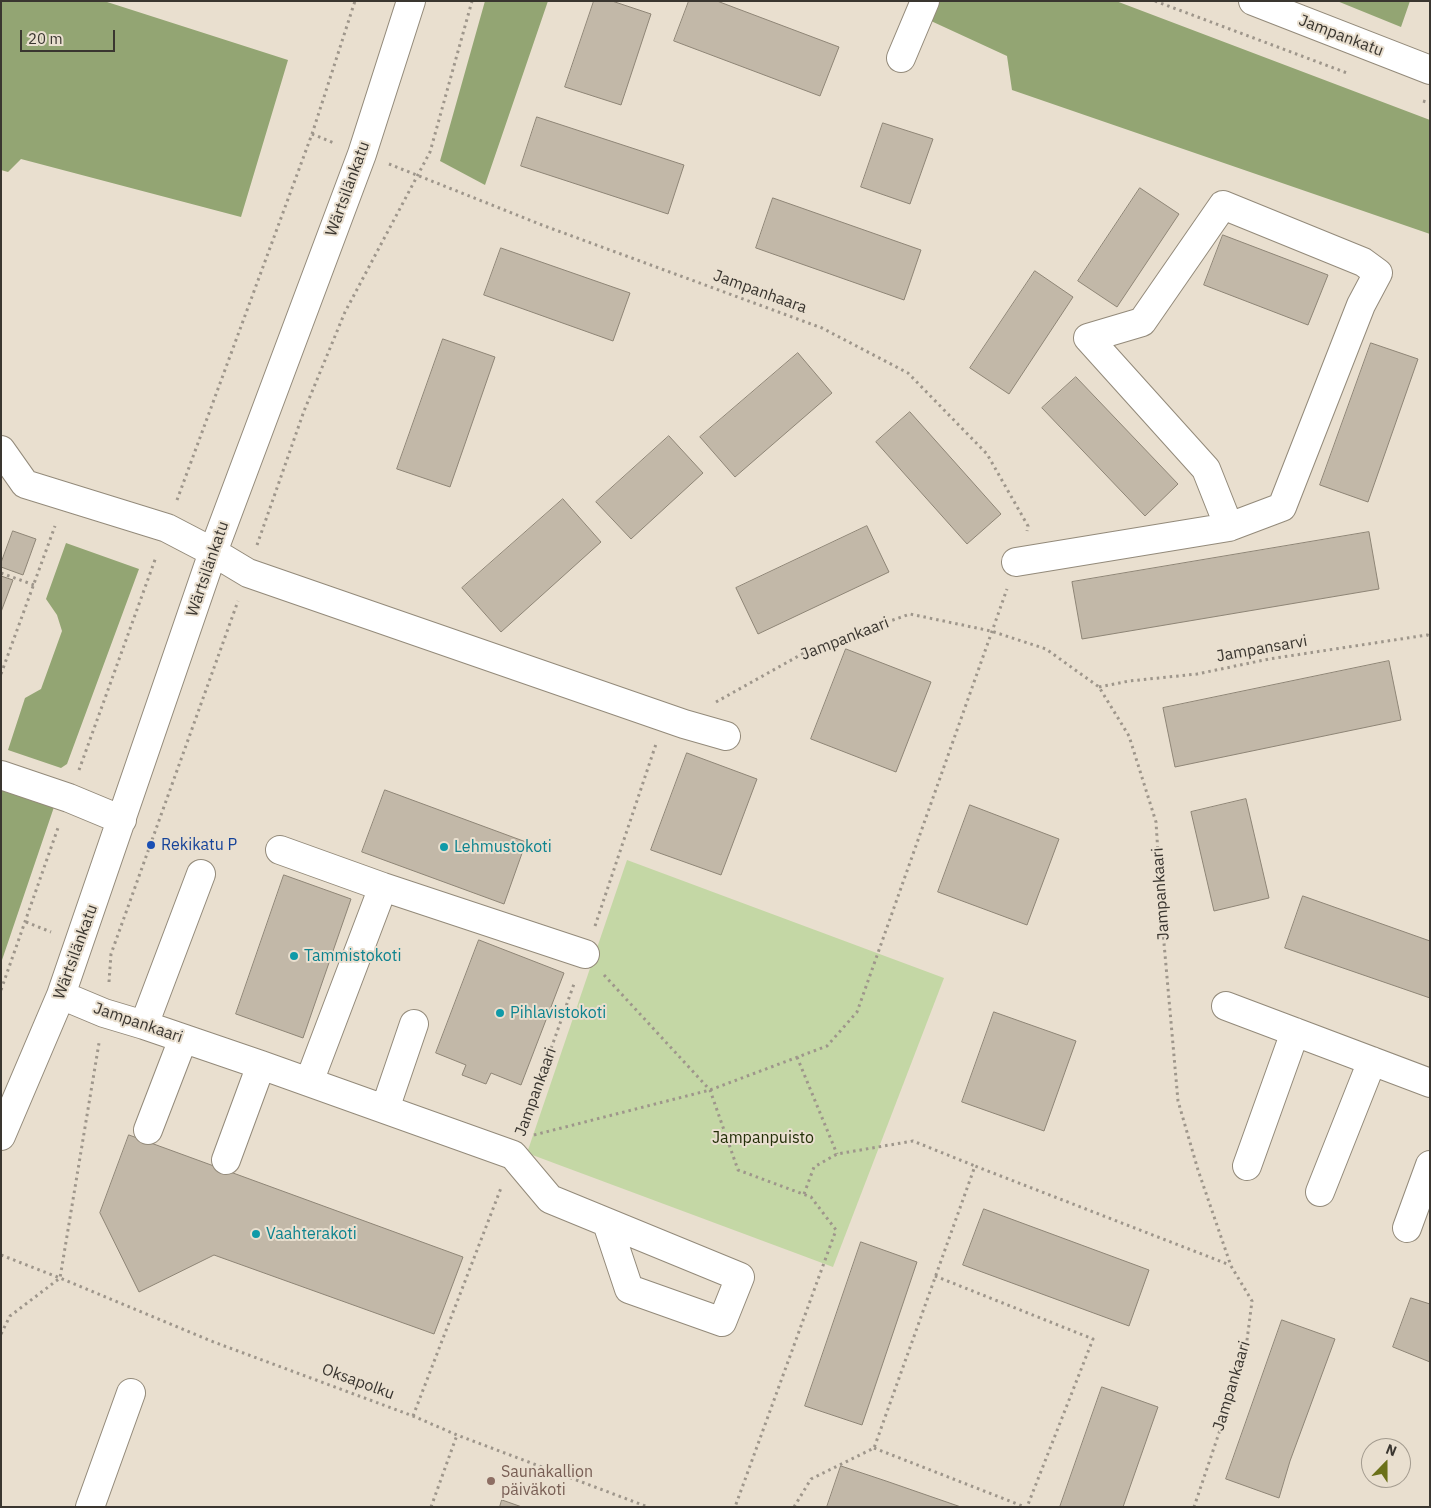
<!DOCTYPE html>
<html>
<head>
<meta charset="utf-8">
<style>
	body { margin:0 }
	#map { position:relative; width:1431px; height:1508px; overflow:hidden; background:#e9dfcf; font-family:"IBM Plex Sans",sans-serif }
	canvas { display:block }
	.frame { position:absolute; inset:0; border:2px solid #3a3630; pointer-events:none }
	.north { position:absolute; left:1361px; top:1438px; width:50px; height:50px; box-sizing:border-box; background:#e9dfcf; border:1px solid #a39b8f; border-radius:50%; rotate:22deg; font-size:14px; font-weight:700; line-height:20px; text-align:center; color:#3a3630 }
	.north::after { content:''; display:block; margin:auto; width:18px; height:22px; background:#6b7119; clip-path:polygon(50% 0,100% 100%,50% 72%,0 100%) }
	.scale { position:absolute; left:20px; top:30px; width:95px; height:22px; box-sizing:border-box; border:2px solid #3a3630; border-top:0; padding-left:6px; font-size:15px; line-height:18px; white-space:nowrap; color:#3a3630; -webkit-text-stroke:4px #e9dfcf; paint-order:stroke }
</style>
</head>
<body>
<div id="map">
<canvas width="1431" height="1508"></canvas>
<div class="frame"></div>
<div class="north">N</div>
<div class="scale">20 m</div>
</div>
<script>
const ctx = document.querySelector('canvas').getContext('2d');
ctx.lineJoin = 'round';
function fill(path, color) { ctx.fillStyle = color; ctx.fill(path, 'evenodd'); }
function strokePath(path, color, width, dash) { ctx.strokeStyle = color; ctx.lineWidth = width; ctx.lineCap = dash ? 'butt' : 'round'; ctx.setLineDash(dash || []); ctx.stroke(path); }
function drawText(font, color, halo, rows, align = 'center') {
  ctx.font = font + ' "IBM Plex Sans",sans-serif'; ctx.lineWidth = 4; ctx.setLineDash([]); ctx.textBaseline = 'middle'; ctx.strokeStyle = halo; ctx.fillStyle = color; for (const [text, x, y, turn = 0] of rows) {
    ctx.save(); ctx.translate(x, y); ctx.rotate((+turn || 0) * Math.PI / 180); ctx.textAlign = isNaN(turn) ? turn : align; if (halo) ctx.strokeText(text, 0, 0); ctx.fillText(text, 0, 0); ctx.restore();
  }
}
fill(new Path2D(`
	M627,860l317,118 -111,289 -306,-114z`), '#c4d7a5');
fill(new Path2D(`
	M1,1h103l184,59 -47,157 -220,-58 -13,13 -7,-2z
	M485,1h63l-63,184 -45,-24z
	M940,1h176l314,119v114l-418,-144 -5,-34 -76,-35z
	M1337,1h73l-9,26z
	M66,543l73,26 -72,195 -6,4 -53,-18 17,-52 16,-9 21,-58 -5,-16 -11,-16z
	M1,787l53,20 -53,156z`), '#93a573');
const building = new Path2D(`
	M594,1h18l39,13 -30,91 -56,-18z
	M689,1h28l122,46 -19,49 -146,-55z
	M537,117l147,48 -16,49 -147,-48z
	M883,123l50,16 -23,65 -49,-17z
	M1140,188l39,26 -62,93 -39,-26z
	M773,198l148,52 -17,50 -148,-52z
	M1223,235l105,40 -20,50 -104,-40z
	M501,248l129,45 -17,48 -129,-46z
	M1035,271l38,26 -64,97 -39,-26z
	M443,339l52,18 -45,130 -53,-18z
	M1371,343l47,16 -50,143 -48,-17z
	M798,353l34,40 -97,84 -35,-40z
	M1076,377l102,107 -33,32 -103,-108z
	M910,412l91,102 -34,30 -91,-102z
	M669,436l34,37 -72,66 -35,-37z
	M563,499l38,43 -100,90 -39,-44z
	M867,526l22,46 -131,62 -22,-46z
	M13,531l23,8 -13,36 -22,-8v-4z
	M1369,532l10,57 -297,50 -10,-57z
	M1,576l12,4 -12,32z
	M846,649l85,33 -35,90 -85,-33z
	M1389,661l12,59 -226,47 -12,-59z
	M687,753l70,26 -36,96 -70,-25z
	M385,790l141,52 -22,62 -142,-52z
	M1246,799l23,99 -55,13 -23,-99z
	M970,805l89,34 -32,86 -89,-33z
	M284,875l67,24 -48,139 -67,-24z
	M1303,896l127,45v57l-145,-50z
	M479,940l85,33 -43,112 -30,-12 -5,11 -24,-9 4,-10 -30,-12z
	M994,1012l82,29 -32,90 -82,-29z
	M129,1135l334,122 -29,77 -220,-79 -75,37 -39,-79z
	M984,1209l165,61 -20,56 -166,-61z
	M861,1242l56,20 -55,163 -57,-19z
	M1411,1298l19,6v58l-37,-15z
	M1282,1320l53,19 -45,122 -11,37 -53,-19z
	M1102,1387l56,20 -35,100h-63z
	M841,1466l45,15 75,26h-134z
	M502,1500l20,7h-22z`);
fill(building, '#c2b8a8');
strokePath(building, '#8e8576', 1);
const minor = new Path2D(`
	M1253,1l177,69
	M901,58l24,-57
	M1,450l24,34 142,44 46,24 35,21 436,151 42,12
	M1016,562l213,-35 -23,-58 -118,-131 54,-16 81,-117 140,57 15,11 -17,32 -79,202 -53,20
	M1,775l68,23 53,22
	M280,850l103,37 202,67
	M61,995l43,18 40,12 117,40 252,90 37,44 190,78 -18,45 -93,-33 -22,-66
	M1226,1006l204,77
	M144,1025l57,-151
	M309,1082l74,-195
	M385,1109l29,-85
	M148,1130l35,-91
	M1,1136l60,-141 152,-443 149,-398 49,-153
	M226,1160l35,-95
	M1247,1166l48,-134
	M1320,1192l52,-131
	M1407,1228l23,-63
	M90,1507l41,-114`);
strokePath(minor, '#938a7a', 30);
strokePath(new Path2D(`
	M1155,1l192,72
	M1423,101l7,2
	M312,134l22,9
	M389,164l153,61 280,103 86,45 79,81 41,72 -1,5
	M177,500l135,-366 43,-133
	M257,545l47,-134 41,-99 85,-160 42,-151
	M1,573l33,12
	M1,674l54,-148
	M1099,687l30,-6 68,-7 72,-15 158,-24 3,1
	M716,702l95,-53 99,-35 81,17 55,18 53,38 30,49 27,86 7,110 15,169 20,69 33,96 21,35 -7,55 -51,151
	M79,770l77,-213
	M26,922l25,10
	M595,926l61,-182
	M604,975l106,115 28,80 73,27 25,33 -101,277
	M109,982l2,-28 127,-353
	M1,990l58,-165
	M797,1057l40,97
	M523,1128l52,-147
	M534,1135l176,-45 117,-44 30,-34 150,-423
	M804,1194l10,-27 23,-13 76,-13 62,25
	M1,1255l59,23 151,63 202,75 44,19 191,72
	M935,1276l158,63 -66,168
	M1,1334l9,-18 50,-38 39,-235
	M413,1416l88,-228
	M874,1448l151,59
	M431,1507l26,-72
	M794,1507l17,-28 63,-31 101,-282 255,99`), '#9e968b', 3, [2.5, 4]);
strokePath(minor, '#fff', 28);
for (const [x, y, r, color] of [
	[151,845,5,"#1a4fb4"],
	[444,847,5,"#0f9aa8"],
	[294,956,5,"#0f9aa8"],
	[500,1013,5,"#0f9aa8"],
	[256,1234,5,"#0f9aa8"],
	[491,1481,5,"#8d6e63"]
]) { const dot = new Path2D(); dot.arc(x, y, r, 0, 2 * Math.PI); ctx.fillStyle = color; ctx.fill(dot); strokePath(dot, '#e9dfcf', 2); }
drawText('16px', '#3a3630', '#e9dfcf', [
	["Jampankatu",1341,36,21],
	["Wärtsilänkatu",348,189,-70],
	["Jampanhaara",760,292,20],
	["Wärtsilänkatu",208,569,-71],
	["Jampankaari",845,639,-21],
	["Jampansarvi",1262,649,-10],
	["Jampankaari",1161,894,-94],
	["Wärtsilänkatu",76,952,-70],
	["Jampankaari",138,1023,19],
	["Jampankaari",536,1092,-70],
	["Oksapolku",358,1382,20],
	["Jampankaari",1232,1386,-73]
]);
drawText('16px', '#164399', '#e9dfcf', [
	["Rekikatu P",161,845]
], 'left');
drawText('16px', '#0d838f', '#e9dfcf', [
	["Lehmustokoti",454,847],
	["Tammistokoti",304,956],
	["Pihlavistokoti",510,1013],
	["Vaahterakoti",266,1234]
], 'left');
drawText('16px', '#232f08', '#e9dfcf', [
	["Jampanpuisto",763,1138]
]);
drawText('16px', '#785e54', '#e9dfcf', [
	["Saunakallion",501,1472],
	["päiväkoti",501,1490]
], 'left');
</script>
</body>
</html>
